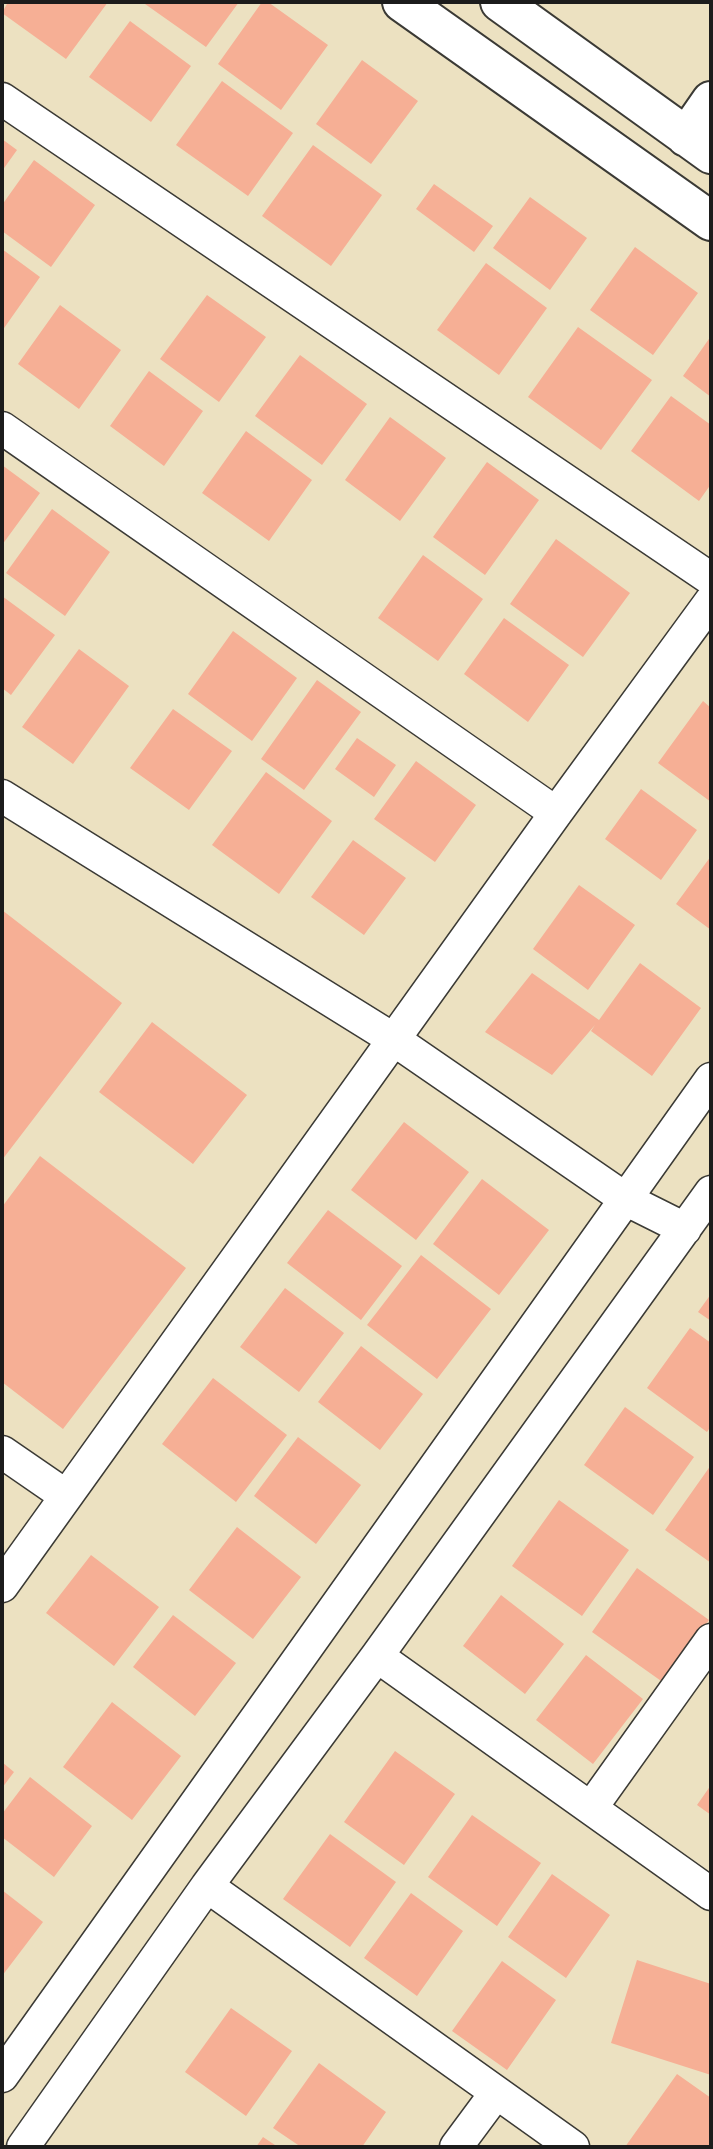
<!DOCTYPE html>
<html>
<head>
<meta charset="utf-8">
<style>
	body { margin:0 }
	#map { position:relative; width:713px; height:2149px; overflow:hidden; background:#ece1c1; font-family:Caveat,sans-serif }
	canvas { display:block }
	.frame { position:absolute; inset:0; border:4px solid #1c1c1c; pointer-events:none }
</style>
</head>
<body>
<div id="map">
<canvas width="713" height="2149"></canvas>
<div class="frame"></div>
</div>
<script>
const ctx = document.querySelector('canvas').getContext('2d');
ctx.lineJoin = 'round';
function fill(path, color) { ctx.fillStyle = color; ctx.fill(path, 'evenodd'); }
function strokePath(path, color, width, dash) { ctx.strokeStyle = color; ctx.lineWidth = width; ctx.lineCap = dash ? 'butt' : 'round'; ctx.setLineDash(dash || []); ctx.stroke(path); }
fill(new Path2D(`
	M8,2h100l-42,57 -64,-46z
	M146,2h93l-33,45 -61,-43z
	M262,2h6l60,43 -47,65 -63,-46z
	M130,21l61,45 -40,56 -62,-45z
	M362,60l56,41 -47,63 -55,-40z
	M222,81l71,52 -45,63 -72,-51z
	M2,139l15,11 -15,21z
	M313,145l69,50 -51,71 -69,-50z
	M34,160l61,45 -44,62 -49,-36v-26z
	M434,184l59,42 -19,26 -58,-43z
	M530,197l57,41 -37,52 -57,-42z
	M635,247l63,46 -45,62 -63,-45z
	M2,249l38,28 -38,54z
	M486,263l61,45 -48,67 -62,-45z
	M207,295l59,42 -47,65 -59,-43z
	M60,305l61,45 -42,59 -61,-45z
	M578,327l74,53 -51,70 -73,-53z
	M711,336v61l-28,-21z
	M300,355l67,49 -45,61 -67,-49z
	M149,371l54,40 -39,55 -54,-40z
	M671,396l40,29v59l-12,17 -68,-50z
	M390,417l56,41 -46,63 -55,-41z
	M246,431l66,49 -43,61 -67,-48z
	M487,462l52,38 -54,75 -52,-38z
	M2,465l38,28 -38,52z
	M52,509l58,43 -45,64 -59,-43z
	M556,539l74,54 -47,64 -73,-53z
	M423,555l60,44 -45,62 -60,-43z
	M2,596l53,39 -44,60 -9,-7z
	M504,618l65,47 -41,57 -64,-48z
	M233,631l64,47 -45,63 -64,-47z
	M79,649l50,37 -56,78 -51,-37z
	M317,680l44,32 -57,78 -43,-31z
	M703,701l8,7v94l-53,-39z
	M173,709l59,42 -43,59 -59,-42z
	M357,738l39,27 -22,32 -39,-28z
	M416,761l60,44 -41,57 -61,-43z
	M266,772l66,49 -53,73 -67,-49z
	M641,789l56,41 -36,50 -56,-41z
	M353,840l53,38 -42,57 -53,-38z
	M711,856v74l-35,-26z
	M579,885l56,40 -47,65 -55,-41z
	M2,910l120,93 -120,157z
	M640,963l61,45 -49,68 -61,-45 4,-6 -43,50 -67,-43 47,-59 67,47z
	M152,1022l95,73 -54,69 -94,-72z
	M404,1122l65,50 -53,68 -65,-50z
	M40,1156l146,112 -123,161 -61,-47v-175z
	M482,1179l67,51 -50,65 -66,-51z
	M328,1210l74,56 -41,54 -74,-57z
	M421,1255l70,54 -54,70 -70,-54z
	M285,1288l59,45 -45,59 -59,-45z
	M711,1294v27l-13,-9z
	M690,1328l21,15v83l-4,6 -60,-44z
	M361,1346l62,48 -43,56 -62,-48z
	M213,1378l74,57 -51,67 -74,-58z
	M625,1407l69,50 -41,58 -69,-50z
	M298,1437l63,48 -45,59 -62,-48z
	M711,1465v98l-46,-33z
	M559,1500l70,50 -47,66 -70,-50z
	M237,1527l64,50 -48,62 -64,-49z
	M91,1555l68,52 -45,59 -68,-53z
	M637,1568l72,52 -45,63 -72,-51z
	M501,1595l63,49 -39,50 -62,-48z
	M173,1615l63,48 -41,53 -62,-49z
	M586,1655l57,44 -50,65 -57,-44z
	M112,1702l69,54 -49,64 -69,-53z
	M395,1751l60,43 -51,71 -60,-43z
	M2,1762l12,10 -12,16z
	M30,1777l62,49 -38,51 -52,-40v-23z
	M711,1785v30l-14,-10z
	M472,1815l69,48 -44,63 -69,-49z
	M330,1834l66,48 -46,65 -67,-48z
	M552,1874l58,41 -44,63 -58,-41z
	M2,1890l41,32 -41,54z
	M411,1893l52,38 -46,65 -53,-38z
	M637,1960l74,24v91l-100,-32z
	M502,1961l54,39 -49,70 -55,-39z
	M231,2008l61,43 -46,65 -61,-44z
	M319,2063l67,49 -24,35h-61l-28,-19z
	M677,2074l34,24v49h-86z
	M263,2137l15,10h-22z`), '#f6af95');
const street = new Path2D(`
	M2,99l709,480
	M2,428l554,385
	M2,796l391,243 234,161 58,29
	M2,1452l64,44
	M2,1586l554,-773 155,-212
	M377,1656l334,238
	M591,1808l120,-168
	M207,1886l366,261
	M2,2076l709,-997
	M23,2147l184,-261 170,-230 334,-464
	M456,2147l40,-54`);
const secondary = new Path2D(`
	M402,2l309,219
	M500,2l211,152
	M686,137l25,-36`);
strokePath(street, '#3b3a35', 35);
strokePath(secondary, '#3b3a35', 42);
strokePath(street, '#fff', 32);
strokePath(secondary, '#fff', 38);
</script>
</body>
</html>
